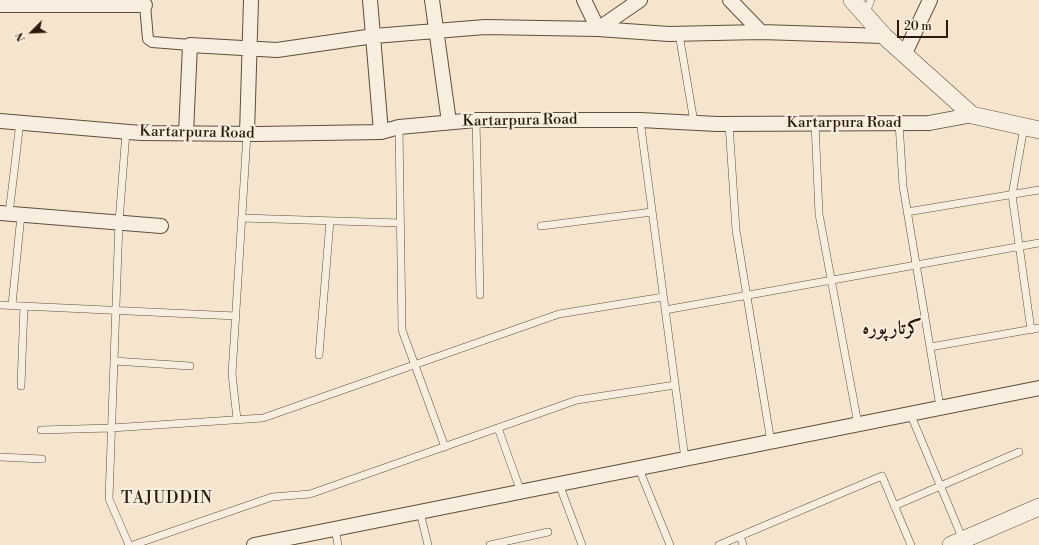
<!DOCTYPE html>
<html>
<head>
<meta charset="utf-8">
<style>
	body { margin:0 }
	#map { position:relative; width:1039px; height:545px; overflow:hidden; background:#f5e5ce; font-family:"Libre Bodoni",serif }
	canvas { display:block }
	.north { position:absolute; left:12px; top:12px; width:40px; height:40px; -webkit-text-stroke:3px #f8eedf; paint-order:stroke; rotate:246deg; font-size:11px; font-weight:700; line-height:16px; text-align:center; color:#2c1b0c }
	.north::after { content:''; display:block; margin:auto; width:14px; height:18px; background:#2c1b0c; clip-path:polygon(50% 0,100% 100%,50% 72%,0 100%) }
	.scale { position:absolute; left:897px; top:20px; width:51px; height:18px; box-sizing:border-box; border:2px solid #2c1b0c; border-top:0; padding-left:5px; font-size:12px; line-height:14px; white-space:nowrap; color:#2c1b0c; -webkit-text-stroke:3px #f8eedf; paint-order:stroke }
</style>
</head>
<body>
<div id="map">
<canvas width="1039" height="545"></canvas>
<div class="north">N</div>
<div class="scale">20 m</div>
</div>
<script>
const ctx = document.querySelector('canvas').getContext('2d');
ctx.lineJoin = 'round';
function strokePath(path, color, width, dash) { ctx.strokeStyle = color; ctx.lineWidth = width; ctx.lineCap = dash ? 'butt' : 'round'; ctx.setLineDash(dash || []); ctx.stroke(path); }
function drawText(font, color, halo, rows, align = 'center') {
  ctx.font = font + ' "Libre Bodoni",Amiri,serif'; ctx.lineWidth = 4; ctx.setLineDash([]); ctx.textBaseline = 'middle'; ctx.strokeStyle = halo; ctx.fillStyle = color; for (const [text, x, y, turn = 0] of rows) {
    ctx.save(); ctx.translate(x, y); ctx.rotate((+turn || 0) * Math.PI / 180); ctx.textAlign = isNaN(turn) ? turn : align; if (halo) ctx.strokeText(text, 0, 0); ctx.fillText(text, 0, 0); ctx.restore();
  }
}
const service = new Path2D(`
	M865,14l6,-14
	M679,34l15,88
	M476,120l4,175
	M640,120l45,339
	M815,123l4,91 39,210
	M899,123l4,63 37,221
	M729,124l7,106 35,212
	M399,127l3,203 43,117
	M1024,127l-12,68 19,135
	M126,132l-7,90 -10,277 20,46
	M907,212l132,-22
	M9,214l11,-92
	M242,218l158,5
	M541,226l111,-14
	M0,305l236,11
	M12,305l9,-90
	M665,310l374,-67
	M930,347l109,-19
	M319,355l11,-134
	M114,361l76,5
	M21,386l3,-80
	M910,413l53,127
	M237,419l-5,-45 15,-240
	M498,428l23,64
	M41,430l70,-2 152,-10 296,-104 104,-17
	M0,457l42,2
	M639,469l31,76
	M559,484l23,61
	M894,506l125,-54
	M420,512l8,33
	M335,528l3,17
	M740,536l3,9
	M133,545l139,-48 38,-3 267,-94 98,-15
	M490,545l58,-13
	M719,545l163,-69 29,69`);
const pedestrian = new Path2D(`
	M145,5l3,34 4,3 38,3`);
const minor = new Path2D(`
	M370,0l11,132
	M432,0l17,122
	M584,0l14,29 42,-29
	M730,0l31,32
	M0,5h145
	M905,53l25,-53
	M0,121l141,12 116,1 124,-2 18,-5 77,-7h164l77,4 212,-1 43,-8
	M186,133l4,-88 87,5 97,-14 111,-9 113,2 71,5 92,-2 123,4
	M247,134l4,-134
	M0,213l161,13
	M254,545l785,-157`);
const tertiary = new Path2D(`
	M852,0l32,36 88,79 67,15
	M951,545l88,-38`);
strokePath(service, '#5e4e3c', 8);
strokePath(pedestrian, '#5e4e3c', 12);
strokePath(minor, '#5e4e3c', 16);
strokePath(tertiary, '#5e4e3c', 18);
strokePath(service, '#f8eedf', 7);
strokePath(pedestrian, '#f8eedf', 10);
strokePath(minor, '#f8eedf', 14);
strokePath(tertiary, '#f8eedf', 17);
drawText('15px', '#2c1b0c', '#f8eedf', [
	["Kartarpura Road",520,121,-1],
	["Kartarpura Road",844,123],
	["Kartarpura Road",197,133,1]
]);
ctx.letterSpacing = '1px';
drawText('16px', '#2c1b0c', '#f8eedf', [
	["TAJUDDIN",167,499]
]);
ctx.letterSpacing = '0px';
drawText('bold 19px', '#2c1b0c', '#f8eedf', [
	["کرتار پورہ",892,329]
]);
</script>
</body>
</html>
